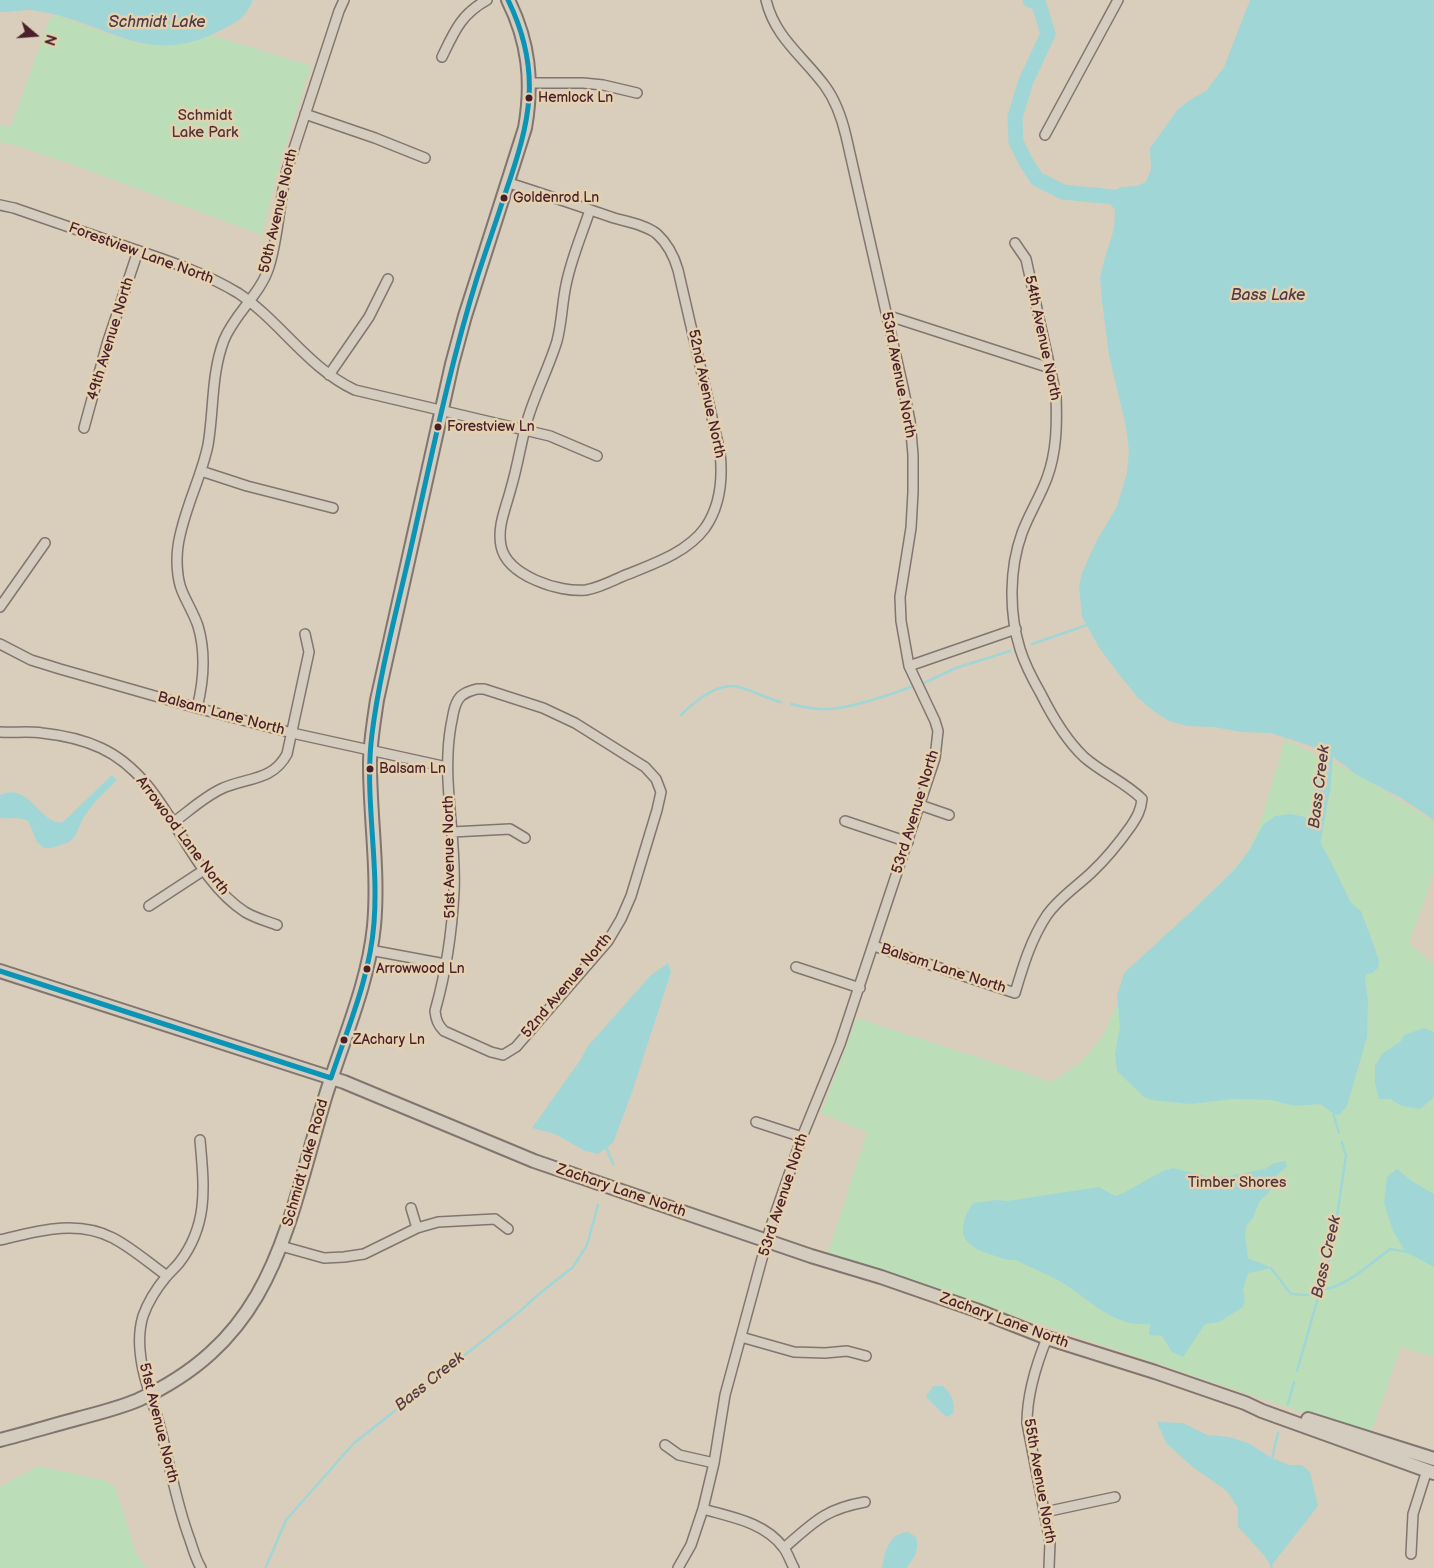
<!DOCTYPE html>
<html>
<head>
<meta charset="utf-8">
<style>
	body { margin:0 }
	#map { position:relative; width:1434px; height:1568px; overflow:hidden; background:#d8cebb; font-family:"Balsamiq Sans",sans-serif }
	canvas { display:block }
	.north { position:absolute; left:10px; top:10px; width:50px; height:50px; -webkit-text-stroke:4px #e4d1af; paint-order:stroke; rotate:108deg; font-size:14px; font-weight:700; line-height:20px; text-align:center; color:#4a1f2b }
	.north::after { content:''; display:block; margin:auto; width:18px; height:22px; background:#4a1f2b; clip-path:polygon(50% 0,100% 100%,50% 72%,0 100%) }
</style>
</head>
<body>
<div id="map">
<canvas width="1434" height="1568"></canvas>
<div class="north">N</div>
</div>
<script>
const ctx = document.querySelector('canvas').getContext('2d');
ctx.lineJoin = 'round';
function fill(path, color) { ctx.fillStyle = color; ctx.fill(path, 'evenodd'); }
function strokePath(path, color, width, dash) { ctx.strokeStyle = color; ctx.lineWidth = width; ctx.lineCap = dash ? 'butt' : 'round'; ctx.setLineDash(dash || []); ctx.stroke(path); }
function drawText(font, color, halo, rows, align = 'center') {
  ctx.font = font + ' "Balsamiq Sans",sans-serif'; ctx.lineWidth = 5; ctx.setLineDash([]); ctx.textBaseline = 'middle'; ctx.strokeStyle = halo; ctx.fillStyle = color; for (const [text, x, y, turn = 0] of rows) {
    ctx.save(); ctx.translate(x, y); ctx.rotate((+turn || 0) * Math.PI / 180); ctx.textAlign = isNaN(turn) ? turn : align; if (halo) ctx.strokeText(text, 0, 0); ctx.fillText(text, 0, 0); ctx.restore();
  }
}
fill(new Path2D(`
	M56,15c56,19 97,45 155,20l100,31 -32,99 -17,70 -194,-72 -54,-18 -14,-3v-17l11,2 38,-107z
	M1285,740l76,36 73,46v51l-25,70 25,22v392l-33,-10 -31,88 -542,-182 39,-121 -46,-19 36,-95 195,64 29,-20 21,-25 16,-35 5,-26 104,-99 21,-25 13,-31z
	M38,1466l65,14 12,7 22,69 10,12h-147v-81z`), '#bbdeb9');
fill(new Path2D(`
	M0,0h253c-9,20 -16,22 -36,32 -64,32 -100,-1 -160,-17 -8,-2 -18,-4 -27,-5 -10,0 -20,3 -30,2z
	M1250,0h184v820l-33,-22 -44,-23 -25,-19 -21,-10 -40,-13 -30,-1 -27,-5 -27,-1 -18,-5 -14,-9 -17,-14 -23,-29 -15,-20 -18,-32 -3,-31 3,-13 14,-31 21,-36 10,-33 2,-22 -3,-24 -17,-72 -7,-54 -2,-23 5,-21 9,-28 1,-19 -11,-14 17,-9 16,-1 9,-4 5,-13 -1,-21 28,-39 13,-10 15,-8 18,-24z
	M112,775l5,5 -23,23 -11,15 -8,18 -6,6 -18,6h-7l-7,-6 -9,-21c-12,-6 -17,-1 -28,-3v-23c30,-14 41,32 63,27z
	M1291,814l14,3 15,14v11l10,18 21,43 10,8 18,49 -1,8 -6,5 -6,2 -1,4 3,21 -1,37 -20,69 -8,9 -5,-1 -14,-10 -25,2 -24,-6 -37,-1 -44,5 -38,-4 -8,-3 -27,-26 -2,-17 5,-27 -3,-31 7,-23 70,-64 41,-40 13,-17 16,-28 11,-8z
	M668,963l3,9 -40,123 -18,48 -15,11 -13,-3 -30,-17 -23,-6 49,-69 7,-13 62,-70z
	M1424,1028l10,4v65l-14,12 -18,-3 -12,-7h-11l-4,-16v-17l7,-12 19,-13 3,-6z
	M1285,1161l2,5 -10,9 -7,16 -11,11 -6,16 -6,7 -2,8 3,25 24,10 -24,5 -5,17 2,9 -2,8 -24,15 -14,2 -22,33 -11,-5 -10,-16 -13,-1 1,-11c-37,4 -60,-25 -89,-42 -14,-8 -30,-14 -45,-22 -9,1 -18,-3 -27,-6 -31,-10 -32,-26 -16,-51l24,-3 10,1 92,-14 16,9 10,-4 38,-21 10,-3 37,9 19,-1 36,-7 9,-6z
	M1397,1169l16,13 21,12v73l-28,-15 -13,-21 -9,-28 3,-26z
	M933,1386h10c8,8 13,16 10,28l-7,3 -20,-20z
	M1157,1422l26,1 24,12 22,2 19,6 24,15 17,7h13l8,7 8,34 -47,60 -7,-11 -26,-28v-19l-11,-17 -33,-23 -28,-25z
	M908,1532l8,5c4,12 -2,22 -10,31h-24c3,-17 6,-34 26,-36z`), '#a1d6d7');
strokePath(new Path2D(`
	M1032,644l58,-20
	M924,683l32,-15 54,-17
	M791,704c12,3 24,6 36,5 22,0 62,-14 84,-22
	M681,715c13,-13 32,-29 51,-29 13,0 34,13 49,16
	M1333,1113l6,20
	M607,1149l6,15
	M1271,1268l20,26 14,1 14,-1
	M1320,1290c24,-1 51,-27 70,-41l18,3
	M1297,1371l35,-122 14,-93 -4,-14
	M1288,1404l6,-22
	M1272,1458l6,-25
	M1271,1566l1,2
	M266,1567l20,-47 67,-76 166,-132 20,-18 34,-27 14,-22 11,-40`), '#a1d6d7', 2.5);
strokePath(new Path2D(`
	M1030,0l9,4 9,30 -22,47 -11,36 1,25 10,20 11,17 26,13 61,6
	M1312,847l11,-59 4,-52 -2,-2`), '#a1d6d7', 15);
const street = new Path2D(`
	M442,57c12,-25 19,-43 45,-57
	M530,83h53l20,2 34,8
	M305,114l70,24 50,20
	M1045,135l73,-135
	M509,183c35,11 70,23 105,35 14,4 32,7 43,16 11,10 17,22 21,36l42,182c3,27 1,53 -15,76 -19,26 -55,37 -84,49 -11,5 -23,11 -35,13 -26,3 -79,-14 -85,-44 -4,-20 5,-38 10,-58 7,-23 10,-47 17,-70 8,-26 21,-51 29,-77 5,-19 5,-38 9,-56 5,-26 16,-51 24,-75
	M0,205l14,3c40,14 79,27 119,41 36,12 72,24 105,44 42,28 70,75 117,97l195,46 47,20
	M886,315l164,53
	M329,375l40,-58 19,-38
	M84,428l23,-84 31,-93
	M201,471l46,15 86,22
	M0,607l45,-64
	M0,644l31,16 29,9 137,39 95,25 155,34
	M909,666l107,-37
	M477,689h7l59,19 32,15 70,44 11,12 5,13 -4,18 -26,86 -10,23 -13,22 -92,106 -13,8 -12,-3 -47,-21c-6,-6 -8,-11 -9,-20 11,-39 17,-79 19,-119 3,-56 -13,-111 -3,-167 2,-8 2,-17 7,-25 4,-7 12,-9 19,-11z
	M197,708c7,-28 9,-55 1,-82 -4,-12 -11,-23 -16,-35 -5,-12 -6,-31 -4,-45 5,-35 23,-67 30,-101 6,-35 3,-71 16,-105 11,-27 36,-45 45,-73 10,-32 10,-65 18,-97l52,-159 5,-11
	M0,732c14,1 28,-1 42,1 19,2 42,7 59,15 69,32 83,124 144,164 10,6 21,9 32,13
	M920,805l29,10
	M845,821l63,21
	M174,822c15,-11 30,-25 47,-33 25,-12 51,-7 66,-35l22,-102 -4,-18
	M452,832l58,-3 15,9
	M149,906l55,-36
	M874,946l141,47c8,-27 16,-54 32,-78 12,-17 29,-28 44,-42 15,-14 28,-30 40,-47 6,-9 10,-16 11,-27 -17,-17 -40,-26 -58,-42 -18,-17 -32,-41 -43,-63 -8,-14 -16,-29 -21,-45 -11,-36 -11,-80 2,-116 7,-19 18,-36 25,-55 10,-27 10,-55 9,-83l-30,-136 -11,-16
	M370,950l75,14
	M796,967l64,21
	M756,1122l46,15
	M200,1140c4,46 9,84 -21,123 -4,5 -9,9 -13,14 -10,12 -18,25 -23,39 -3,10 -4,23 -3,34 2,27 13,51 20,77 10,38 16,76 30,113 3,9 6,20 11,28
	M411,1208l6,20
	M0,1240c37,-9 77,-21 113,-2 19,10 36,25 54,38
	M281,1246l43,12 20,-1 20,-3 53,-26 21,-6 57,-3 13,10
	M741,1337l53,15 31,1 22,-2 19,5
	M1047,1338c-11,27 -20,55 -20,85l23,119 -1,26
	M665,1445l14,10 35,8
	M703,1509c28,8 61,13 80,38 5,6 7,14 11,21
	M1045,1512l70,-15
	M784,1548c30,-26 41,-39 81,-46
	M1411,1554l2,-40 14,-44
	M678,1568l13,-23 12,-36 11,-46 11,-68 45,-166 32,-92 38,-93 95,-286 3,-27 -3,-10 -26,-55 -8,-45 -1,-24 11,-69 2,-36v-37l-3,-34 -7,-34 -57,-251c-4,-17 -10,-35 -21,-50 -22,-30 -50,-48 -59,-86`);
const secondary = new Path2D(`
	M0,971l344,111 190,79 277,95 70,21 95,33 71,28 108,34 90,31 17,8 172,62
	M1308,1419l126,40
	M0,1440c27,-7 54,-15 80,-22 19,-5 39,-10 58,-18 133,-61 147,-165 184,-292 17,-60 46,-120 52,-182 5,-54 -4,-108 -4,-162 0,-21 4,-43 7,-64l75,-336 13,-48 60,-188c8,-46 4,-86 -17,-128`);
strokePath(street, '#82756f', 12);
strokePath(secondary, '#82756f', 16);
strokePath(street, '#d4ccbf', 9);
strokePath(secondary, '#d4ccbf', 12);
strokePath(new Path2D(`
	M0,971l331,107
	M331,1078c17,-51 39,-101 43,-155 5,-63 -10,-127 -2,-189 8,-64 26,-128 40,-191 20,-89 38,-178 65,-265 9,-28 19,-56 28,-84 25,-72 38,-122 3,-194`), '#0b94b6', 5);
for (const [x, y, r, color] of [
	[529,98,4.5,"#4a1f2b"],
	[504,198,4.5,"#4a1f2b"],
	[438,427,4.5,"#4a1f2b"],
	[370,769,4.5,"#4a1f2b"],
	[367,969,4.5,"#4a1f2b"],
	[344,1040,4.5,"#4a1f2b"]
]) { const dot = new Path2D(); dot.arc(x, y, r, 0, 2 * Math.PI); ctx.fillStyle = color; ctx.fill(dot); strokePath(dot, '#e4d1af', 2); }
drawText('14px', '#4a1f2b', '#e4d1af', [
	["Hemlock Ln",538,98],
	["Goldenrod Ln",513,198],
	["Forestview Ln",447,427],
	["Balsam Ln",379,769],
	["Arrowwood Ln",376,969],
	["ZAchary Ln",353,1040]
], 'left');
drawText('15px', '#533339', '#e4d1af', [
	["Schmidt",205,116],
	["Lake Park",205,133],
	["Timber Shores",1237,1183]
]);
drawText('15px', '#4a1f2b', '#e4d1af', [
	["50th Avenue North",279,211,-77],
	["Forestview Lane North",141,254,20],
	["54th Avenue North",1042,338,78],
	["49th Avenue North",111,339,-73],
	["53rd Avenue North",898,375,79],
	["52nd Avenue North",706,394,78],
	["Balsam Lane North",221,714,15],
	["53rd Avenue North",916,812,-73],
	["Arrowood Lane North",182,836,53],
	["51st Avenue North",450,857,-91],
	["Balsam Lane North",943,969,18],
	["52nd Avenue North",567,986,-50],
	["Schmidt Lake Road",306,1163,-74],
	["Zachary Lane North",621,1191,19],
	["53rd Avenue North",784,1195,-72],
	["Zachary Lane North",1004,1321,20],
	["51st Avenue North",158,1423,76],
	["55th Avenue North",1039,1481,80]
]);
drawText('italic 16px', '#533b47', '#e4d1af', [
	["Schmidt Lake",157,23],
	["Bass Lake",1268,296],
	["Bass Creek",1320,787,-83],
	["Bass Creek",1327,1257,-77],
	["Bass Creek",430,1382,-39]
]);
</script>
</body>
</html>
